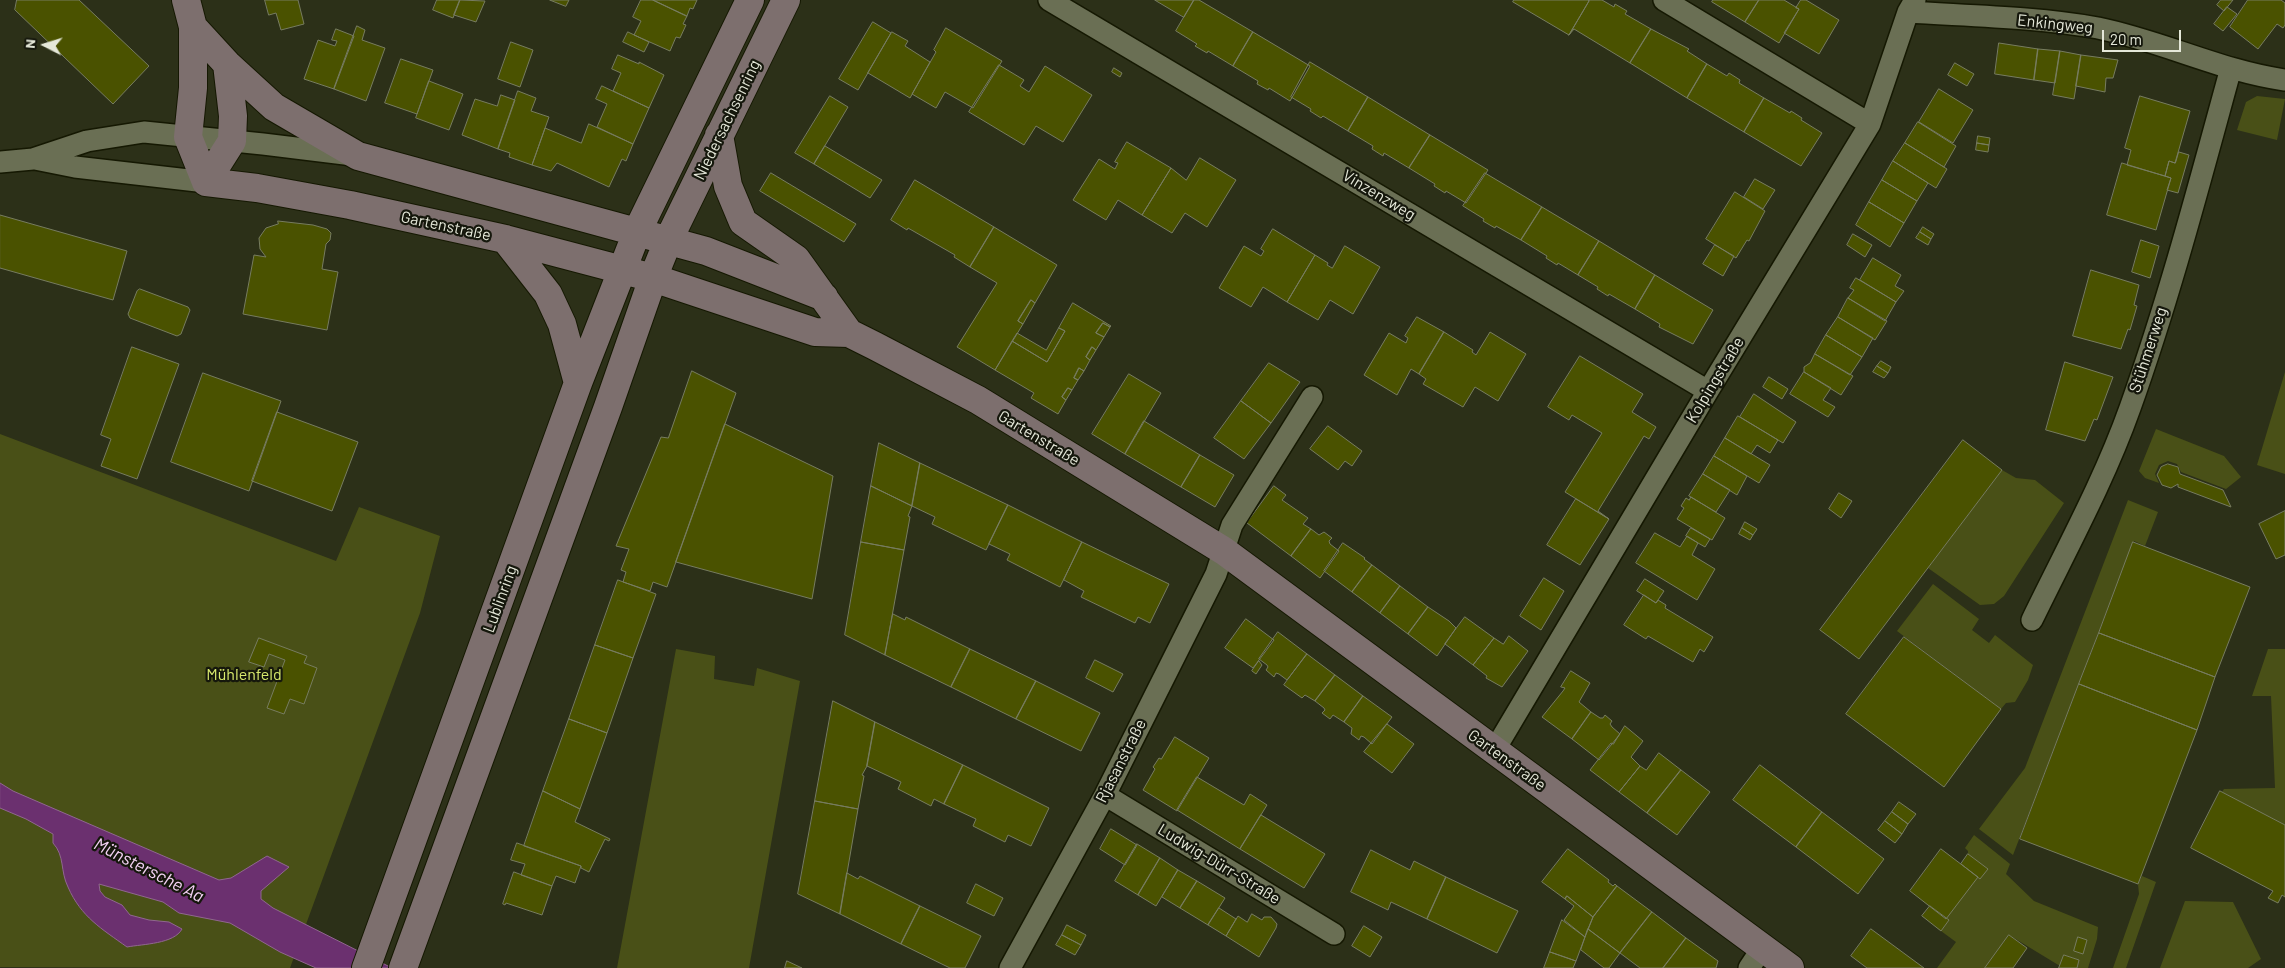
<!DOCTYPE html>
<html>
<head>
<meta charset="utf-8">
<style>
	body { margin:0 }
	#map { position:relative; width:2285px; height:968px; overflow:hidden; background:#2c3018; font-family:Barlow,sans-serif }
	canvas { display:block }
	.north { position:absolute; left:20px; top:20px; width:50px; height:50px; -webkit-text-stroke:4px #15170c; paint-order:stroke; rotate:275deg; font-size:14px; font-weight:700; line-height:20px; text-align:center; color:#e5e8d9 }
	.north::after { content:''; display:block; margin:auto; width:18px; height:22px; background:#e5e8d9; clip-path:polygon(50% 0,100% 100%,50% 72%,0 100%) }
	.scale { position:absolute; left:2102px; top:30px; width:79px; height:22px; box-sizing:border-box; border:2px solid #e5e8d9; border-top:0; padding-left:6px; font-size:15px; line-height:18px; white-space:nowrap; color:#e5e8d9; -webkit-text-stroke:4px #15170c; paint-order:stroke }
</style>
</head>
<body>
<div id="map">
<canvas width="2285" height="968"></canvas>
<div class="north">N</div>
<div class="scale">20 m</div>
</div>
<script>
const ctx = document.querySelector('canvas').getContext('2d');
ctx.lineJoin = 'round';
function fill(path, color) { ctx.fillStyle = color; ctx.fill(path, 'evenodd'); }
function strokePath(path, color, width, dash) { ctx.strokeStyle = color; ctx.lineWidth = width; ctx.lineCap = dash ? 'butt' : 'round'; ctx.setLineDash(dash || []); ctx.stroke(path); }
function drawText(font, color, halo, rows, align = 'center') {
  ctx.font = font + ' Barlow,sans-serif'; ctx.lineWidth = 4.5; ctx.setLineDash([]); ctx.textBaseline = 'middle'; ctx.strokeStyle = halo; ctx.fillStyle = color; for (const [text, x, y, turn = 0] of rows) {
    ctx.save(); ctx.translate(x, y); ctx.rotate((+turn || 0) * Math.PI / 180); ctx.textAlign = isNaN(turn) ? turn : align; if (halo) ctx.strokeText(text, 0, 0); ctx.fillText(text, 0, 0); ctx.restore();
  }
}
fill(new Path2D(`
	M2257,96l28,3 -8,41 -40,-10 9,-28z
	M2285,372v102l-28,-9z
	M2156,429l68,27 17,21 -15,12 -45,-17 -4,-8 -9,-3 -9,4 -4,9 4,9 -14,-5 -6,-7z
	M0,434l336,127 23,-54 81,29 -20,77 -130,355 -290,-1z
	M2002,470l14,8 19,2 29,23 -60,93 -10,8 -14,1 -52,-37z
	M2128,500l30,12 -13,34 -11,-5 -121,314 -34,-26 46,-61z
	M1933,584l46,35 -7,11 17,13 6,-8 38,30 -5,15 -13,22 -9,1 -5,6 -104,-78z
	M676,649l39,7 -1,23 40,7 3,-18 43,13 -51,287h-132z
	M2268,649h17v176l-63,-33 2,-3 51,-1 -4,-92h-19z
	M1974,835l36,29 -4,10 28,27 64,26 -1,12 -9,29h-11l2,-8 -15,-5 -4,11 -51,-31 -24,33h-48l19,-26 -15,-11 8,-11 -3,-1 31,-42 3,2 8,-10 -20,-15v-3l-3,-3z
	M2142,876l14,6 -30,86h-13l26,-74 -1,-10z
	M2185,901l48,1 28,57 -13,9h-88z`), '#495017');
const water = new Path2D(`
	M0,783l13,8 206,89 12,-2 36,-22 22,11 -28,24v8l12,9 119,60h-76l-36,-16 -50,-29 -51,-10 -16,-11 -64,-18 1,7 5,6 17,8 8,10 19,5 20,2 13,7c-8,15 -39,15 -55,18 -25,-18 -46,-30 -59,-60 -8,-16 -3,-31 -15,-44v-9l-27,-15 -26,-11z`);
fill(water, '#6b306f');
strokePath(water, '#90678f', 1);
const building = new Path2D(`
	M17,0h62l70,66 -36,38 -98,-94z
	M265,0h33l6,24 -23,6 -5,-17 -7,2z
	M437,0h23l-7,18 -20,-8z
	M460,0l25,1 -9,21 -22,-7z
	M550,0h19l-3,6z
	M641,0h12l34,16 -4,8 3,1 -6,13 -4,-1 -6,14 -36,-16 7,-14 -8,-4z
	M653,0h44l-4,9 -3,-1 -3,8z
	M1155,0h39l-10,17z
	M1194,0h5l54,32 -20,34 -25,-15 -1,2 -12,-7 2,-2 -21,-13z
	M1514,0h74l1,1 -20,34 -56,-33z
	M1590,0h12l12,7 1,-3 12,7 -2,3 26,15 -21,34 -56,-34 -5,6z
	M1713,0h46l-14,22 -33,-20z
	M1759,0h25l15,9 -20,34 -34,-21z
	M1801,0h5l33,20 -20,34 -35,-21 15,-24 -3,-1z
	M2221,0h12l-9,11 -7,-6z
	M2248,0h33l4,3v22l-2,3 -6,-4 -19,25 -28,-22z
	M2227,7l10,7 -14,17 -9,-7z
	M873,22l18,11 -33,57 -19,-11z
	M357,26l8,4 -3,10 23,8 -19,53 -32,-12z
	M946,28l56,33 -29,47 -28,-16 -9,16 -24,-14 24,-42 -2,-2z
	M336,29l18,7 -20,53 -30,-10 14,-39 17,6 2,-5 -5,-1z
	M1651,29l38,20 -2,2 20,13 -20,34 -57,-35z
	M628,32l21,10 -5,10 -21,-10z
	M892,32l16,9 -3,5 25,16 -20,36 -42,-25z
	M1253,32l57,34 -20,35 -21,-13 -1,2 -11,-6 1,-3 -25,-15z
	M511,42l22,8 -13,37 -22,-8z
	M1999,43l39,6 -4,31 -39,-6z
	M2038,49l22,2 -5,32 -21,-3z
	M2060,51l21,4 -7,44 -21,-4z
	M618,55l21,9v-2l25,13 -15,33 -36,-17 8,-18 -9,-4z
	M2081,55l37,5 -5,18h-7l-1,14 -29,-6z
	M401,59l32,11 -16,44 -32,-11z
	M1310,62l58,35 -20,34 -25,-15 -2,2 -11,-7 1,-2 -20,-12z
	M1955,63l19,11 -7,12 -19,-11z
	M1707,64l20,12 2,-3 11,7 -1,3 25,15 -20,34 -57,-34z
	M999,65l25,15 -4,6 9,6 16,-26 47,29 -29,47 -27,-16 -12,19 -55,-33z
	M1114,68l8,5 -2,4 -8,-5z
	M429,81l34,13 -14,36 -33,-12z
	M602,86l47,22 -16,36 -36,-17 10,-23 -11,-5z
	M1939,89l34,21 -20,33 -34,-21z
	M518,91l18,7 -5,13 18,6 -17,48 -23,-8 1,-4 -12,-4z
	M501,95l14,5 -17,49 -36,-14 13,-36 22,7z
	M830,96l18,11 -34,57 -19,-11z
	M2140,96l50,15 -15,52 -6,-2 -4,15 -38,-11 4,-15 -6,-2z
	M1368,97l62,38 -21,33 -25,-15 -1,3 -11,-7 1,-3 -25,-15z
	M1764,98l26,15 1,-2 11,7 -1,2 21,13 -21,33 -57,-34z
	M1918,122l38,24 -12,21 -39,-24z
	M589,124l44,20 -7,17 -4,-2 -13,28 -52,-24 -6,8 -19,-6 13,-37 36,15z
	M1430,135l58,35 -22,33 -20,-12 -1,2 -11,-7 1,-2 -26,-16z
	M1978,136l12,2 -1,7 -12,-2z
	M1127,142l44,26 -29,47 -24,-15 -12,20 -33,-20 26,-41 16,10 3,-6 -3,-1z
	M1905,143l42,26 -11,19 -43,-27z
	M1977,143l12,2 -1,7 -12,-2z
	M825,146l57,34 -12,18 -56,-34z
	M2179,152l10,3 -11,38 -11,-3 4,-12 -6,-2 4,-15 6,2z
	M1200,158l36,22 -29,47 -22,-14 -13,20 -30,-18 29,-47 15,12z
	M1893,161l35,22 -11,18 -35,-21z
	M2122,163l49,15 -15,52 -49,-15z
	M771,173l85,51 -12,18 -84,-51z
	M1485,173l57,34 -21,33 -25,-14 -1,2 -12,-7 1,-2 -21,-13z
	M1755,179l20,11 -12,19 -19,-12z
	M915,180l79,47 -24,40 -16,-10 1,-2 -47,-27 -1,2 -16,-10z
	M1882,180l35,21 -13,22 -35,-21z
	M1735,192l30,19 -16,30 -2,-1 -11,18 -30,-19z
	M1869,202l35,21 -14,24 -34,-22z
	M1542,207l57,34 -21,34 -20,-12 -1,2 -11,-7 1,-2 -26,-16z
	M0,215l127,36 -14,49 -113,-32z
	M278,221l35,4 14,4 4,4 -1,7 -4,4 -4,25 16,3 -11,58 -84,-16 11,-59 12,2 -6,-8 -1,-11 7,-10 12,-4z
	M994,227l63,38 -22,38 -4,-3 -13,21 5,3 -28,46 -38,-23 40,-64 -27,-16z
	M1923,227l11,7 -3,5 -11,-7z
	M1273,229l42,26 -28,47 -24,-15 -12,20 -32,-19 25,-42 17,10 3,-5 -3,-2z
	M1920,232l11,7 -3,6 -12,-7z
	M1853,234l19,11 -7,12 -18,-12z
	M2141,240l18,6 -9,32 -18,-6z
	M1599,241l56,34 -20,34 -26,-15 -1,2 -11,-7 1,-2 -20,-12z
	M1715,245l19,11 -11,20 -20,-12z
	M1345,246l35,21 -27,47 -23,-14 -12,20 -31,-18 28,-47 13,8 -1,2 5,3z
	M1873,258l28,17 -6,11 9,5 -8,11 -36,-22z
	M2091,270l48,15 -5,20 3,1 -7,24 -2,-1 -7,20 -48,-13z
	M1655,275l58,35 -20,34 -34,-17 1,-3 -25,-15z
	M1856,278l40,24 -11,19 -37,-23 6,-8 -4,-2z
	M140,289l48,18 2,3 -9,24 -4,2 -47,-18 -2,-4 9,-23z
	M1848,298l39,23 -12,19 -37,-23z
	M1031,300l4,3 -12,21 -5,-3z
	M1073,303l38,23 -1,1 -7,-4 -7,10 8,4 -8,13 -4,-3 -6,10 4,3 -6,11 -5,-3 -5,10 4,2 -6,10 -4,-2 -6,9 4,3 -8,14 -27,-16 3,-5 -39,-23 17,-29 35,21 18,-31 -6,-3z
	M1417,317l27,15 -25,42 -8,-5 -14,26 -33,-20 25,-42 17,10 2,-5 -3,-2z
	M1838,317l35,21 -11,19 -36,-22z
	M1103,323l7,4 -6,10 -8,-4z
	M1059,328l6,3 -18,31 -35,-21 5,-8 29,17z
	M1444,332l29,18 -1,2 4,3 14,-23 36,22 -28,47 -23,-14 -12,20 -40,-23 3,-5 -7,-5z
	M1826,335l36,22 -12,18 -35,-21z
	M132,347l47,17 -42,115 -36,-13 10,-27 -10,-4z
	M1092,347l4,3 -6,10 -4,-3z
	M1815,354l38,22 -12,19 -37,-23v-5l6,-4z
	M1580,356l63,38 -11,18 24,15 -7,12 -5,-3 -46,75 11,8 -44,-27 37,-59 -30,-18 -3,5 -21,-13z
	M1881,361l10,6 -3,6 -11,-7z
	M2065,362l48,15 -16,43 -3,-1 -9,22 -39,-11z
	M1269,363l31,19 -29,41 -30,-22z
	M1877,366l11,7 -4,5 -11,-6z
	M1079,368l5,3 -6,9 -4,-2z
	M692,371l44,22 -69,194 -14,-5 -3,9 -27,-9 3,-10 -5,-2 8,-21 -13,-3 45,-109 7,1z
	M1804,372l27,16 -8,12 12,7 -7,10 -38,-23z
	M203,373l78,28 -32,90 -78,-29z
	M1129,374l32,19 -36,61 -33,-20z
	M1769,377l19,12 -6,10 -19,-12z
	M1068,388l4,2 -6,10 -4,-3z
	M1754,394l42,28 -13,21 -43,-26z
	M1241,401l30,22 -27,36 -30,-21z
	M277,412l81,30 -26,69 -80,-30z
	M1738,416l40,24 -8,13 -13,-8 -6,9 -26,-16z
	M1144,421l56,34 -19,32 -56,-33z
	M725,424l108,52 -21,123 -136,-37z
	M1328,426l34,25 -10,15 -7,-5 -7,9 -28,-21z
	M1725,438l45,27 -11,18 -45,-27z
	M1963,440l39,30 -143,189 -39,-29z
	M879,443l41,20 -8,43 -41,-20z
	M1200,455l34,20 -19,32 -34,-20z
	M1714,456l33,20 -10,19 -34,-21z
	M920,463l88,42 -22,45 -54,-26 3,-7 -23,-11z
	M2168,464l10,3 2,7 43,16 8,17 -53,-20v-3l-7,4 -9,-3 -5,-10 4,-8z
	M1703,474l27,16 -14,22 -27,-16z
	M871,486l41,20 -4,10 2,1 -6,33 -43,-8z
	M1274,486l12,9 -4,5 26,18 -5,6 8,5 -20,27 -44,-33z
	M1839,493l13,8 -11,17 -12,-9z
	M1691,497l34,21 -13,22 -35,-21 7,-11 -3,-2 5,-8 3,2z
	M1576,499l33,20 -29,46 -33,-20z
	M1008,505l74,37 -22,45 -53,-27 3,-6 -21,-10z
	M2285,511v44l-9,4 -17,-35z
	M1745,522l12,7 -4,6 -11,-7z
	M1691,528l19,11 -5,8 -19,-11z
	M1742,528l11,7 -3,5 -11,-6z
	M1311,529l8,6 5,-3 8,6 -3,3 1,3 9,7 -19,27 -29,-22z
	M1655,533l25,14 7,-11 11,7 -6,12 23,14 -18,31 -61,-37z
	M861,542l43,8 -19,105 -40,-20z
	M1082,542l87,42 -19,39 -12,-6 -3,6 -54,-26 3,-6 -20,-11z
	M2133,542l117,45 -35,90 -116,-44z
	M1343,543l22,15 -1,1 8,6 -20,27 -28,-21z
	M1372,565l28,21 -20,27 -28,-21z
	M1544,578l20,13 -23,39 -21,-14z
	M1645,579l19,12 -8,12 -19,-12z
	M618,580l38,14 -23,64 -38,-13z
	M1400,586l28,21 -20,27 -28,-21z
	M1644,595l12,8 2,-3 8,5 -1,3 48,29 -9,15 -4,-3 -7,13 -45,-26 -2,3 -22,-14z
	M1428,607l21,14 7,7 -19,28 -29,-22z
	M893,614l12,6 1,-3 64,32 -19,38 -66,-32z
	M1465,617l29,21 -21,27 -28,-21z
	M1246,619l28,21 -21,28 -28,-20z
	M1278,632l29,22 -20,26 -8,-6 -3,-1 -2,4 -8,-7 2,-3 -1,-2 -8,-6z
	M2099,633l116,44 -18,53 -118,-46z
	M1509,636l19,15 -26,36 -16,-9 1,-2 -14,-11 21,-27 9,6z
	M1904,637l97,72 -57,78 -98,-73z
	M259,638l48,18 -3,7 13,5 -13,36 -14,-5 -6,15 -17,-6 18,-48 -16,-6 -5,13 -15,-5z
	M595,645l38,13 -26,75 -38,-14z
	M970,649l66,32 -20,38 -65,-32z
	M1307,654l28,21 -20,26 -10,-6 -3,3 -18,-13z
	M1095,660l28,14 -10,18 -27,-14z
	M1259,661l3,4 -6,9 -4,-3z
	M1571,671l19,12 -11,19 12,10 -19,27 -30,-22 21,-26 2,-3 -4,-1z
	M1335,675l28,21 -19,26 -11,-7 -3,4 -8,-6 3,-3 -1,-2 -9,-7z
	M1036,681l64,32 -19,38 -65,-32z
	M2079,684l118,46 -59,154 -118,-45z
	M1363,696l29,21 -20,27 -8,-7 -3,-1 -2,4 -8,-6 1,-6 -8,-6z
	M833,701l42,21 -8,44 -5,9 2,1 -6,33 -43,-8z
	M1591,712l9,6h3l2,-3 7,6 -2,3 2,3 8,7 -21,26 -27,-21z
	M569,719l38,14 -27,76 -37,-18z
	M875,722l88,43 -19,39 -10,-5 -3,7 -33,-17 3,-7 -34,-16z
	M1387,724l27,20 -22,29 -28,-21z
	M1625,726l18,15 -12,16 9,9 -21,26 -29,-22 21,-27 2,1z
	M1175,737l34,21 -32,53 -34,-21 12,-21 -2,-2 6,-9 2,1z
	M1659,753l22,17 -34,43 -28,-21 21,-26 6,4z
	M963,765l86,43 -18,38 -23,-11 -3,7 -32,-16 3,-7 -32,-15z
	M1760,765l62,47 -26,35 -63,-47z
	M1681,770l29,22 -33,43 -30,-22z
	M1197,777l47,28 6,-11 17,11 -27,44 -63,-39z
	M543,791l37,18 -5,13 35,17 -1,2 -4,-2 -16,33 -8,-4v-2l-57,-20z
	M2220,791l65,34v72l-3,-2 -4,8 -10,-5 5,-7 -82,-43z
	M815,801l43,8 -18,105 -42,-20z
	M1899,802l17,12 -8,10 -16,-12z
	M1822,812l62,47 -26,35 -62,-47z
	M1892,812l16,12 -6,10 -17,-13z
	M1261,815l64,39 -21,34 -64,-39z
	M1885,821l17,13 -7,9 -17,-13z
	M1111,829l26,16 -12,20 -25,-16z
	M517,843l64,23 -6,17 -19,-7 -4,10 -31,-11 4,-11 -14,-4z
	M1137,844l23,14 -22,37 -23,-14z
	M1568,849l41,31 -1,2 5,4 2,-2 2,2 -24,31 -26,-21 -2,3 -23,-17z
	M1941,849l37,28 -32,42 -36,-28z
	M1371,850l39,20 4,-9 32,16 -19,42 -36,-17 -3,8 -37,-18z
	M1968,854l20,15 -8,10 -19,-15z
	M1160,858l18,12 -22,36 -18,-11z
	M1178,870l19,11 -17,27 -18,-11z
	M514,872l38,14 -10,29 -36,-12 -1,2 -2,-1z
	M847,873l11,6 2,-3 60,30 -19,38 -61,-30z
	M1446,877l72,34 -21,42 -70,-34z
	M1197,881l28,17 -17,27 -28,-17z
	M976,884l27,14 -9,18 -27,-13z
	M1617,886l35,26 -32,41 -32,-24 5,-12z
	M1567,896l26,21 -8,20 -21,-17 10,-14 -9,-7z
	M920,906l61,30 -16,32h-15l-49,-24z
	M1930,906l19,14 -8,11 -19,-15z
	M1219,908l17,11 -10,17 -18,-11z
	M1652,912l34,26 -23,30h-23l-20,-15z
	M1252,914l10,6 2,-3h7l6,7 -1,4 -17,29 -33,-21 12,-20 9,6z
	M1562,920l23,17 -9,24 -26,-9z
	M1067,925l19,10 -5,10 -19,-10z
	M1364,926l18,11 -12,20 -18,-11z
	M1588,929l32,24 -11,15h-5l-23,-18z
	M1871,929l53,39h-57l-16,-12z
	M1062,935l19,10 -6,10 -19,-10z
	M2009,935l18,13 -14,20h-28z
	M2078,937l9,3 -4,14 -9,-3z
	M1686,938l32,23 -2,7h-53z
	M1550,952l26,9 -3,7h-29z
	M2064,955l15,5 -2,8h-18z
	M787,961l15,7h-17z`);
fill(building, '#4a5200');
strokePath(building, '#777c60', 1);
const street = new Path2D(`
	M1049,0l659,391
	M1664,0l206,124
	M1908,12c63,4 128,5 190,16 64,13 123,43 187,52
	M35,159l40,8 131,15
	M0,162l33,-3 54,-18 57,-9 119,12 90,11
	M2032,620c34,-70 72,-139 98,-212 40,-112 70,-227 101,-340
	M1494,751l214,-360 162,-267 38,-112 7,-12
	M1105,795l229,139
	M1010,968l95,-173 111,-221 16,-49 80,-128
	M1749,968l14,-21`);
const secondary = new Path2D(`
	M186,0l7,27v61l-5,49 18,45
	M193,27l34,37 47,43 84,49 348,95 118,46
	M719,135l9,51 15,36 53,37 53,74
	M206,182l51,6 93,17 155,34 148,39 162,54 34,1 26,13 103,54 246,151 566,417
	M206,182l26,-41 1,-25 -6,-52
	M505,239l43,55 14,30 16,59
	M366,968l212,-585 59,-151 113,-232
	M403,968l205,-561 45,-129 15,-37 118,-241`);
strokePath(street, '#151802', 24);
strokePath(secondary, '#151802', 30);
strokePath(street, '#6a6f54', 21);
strokePath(secondary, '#7d6f6e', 28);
drawText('16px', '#e5e8d9', '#15170c', [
	["Enkingweg",2055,24,6],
	["Niedersachsenring",727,120,-64],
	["Vinzenzweg",1379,195,31],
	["Gartenstraße",446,226,12],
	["Stühmerweg",2148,350,-72],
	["Kolpingstraße",1715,380,-59],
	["Gartenstraße",1039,438,31],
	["Lublinring",500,599,-70],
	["Gartenstraße",1507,760,36],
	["Rjasanstraße",1121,761,-63],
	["Ludwig-Dürr-Straße",1219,864,31]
]);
drawText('16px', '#d8e96d', '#15170c', [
	["Mühlenfeld",244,675]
]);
drawText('italic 18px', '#f4d2f5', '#15170c', [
	["Münstersche Aa",149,870,27]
]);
</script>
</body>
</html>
